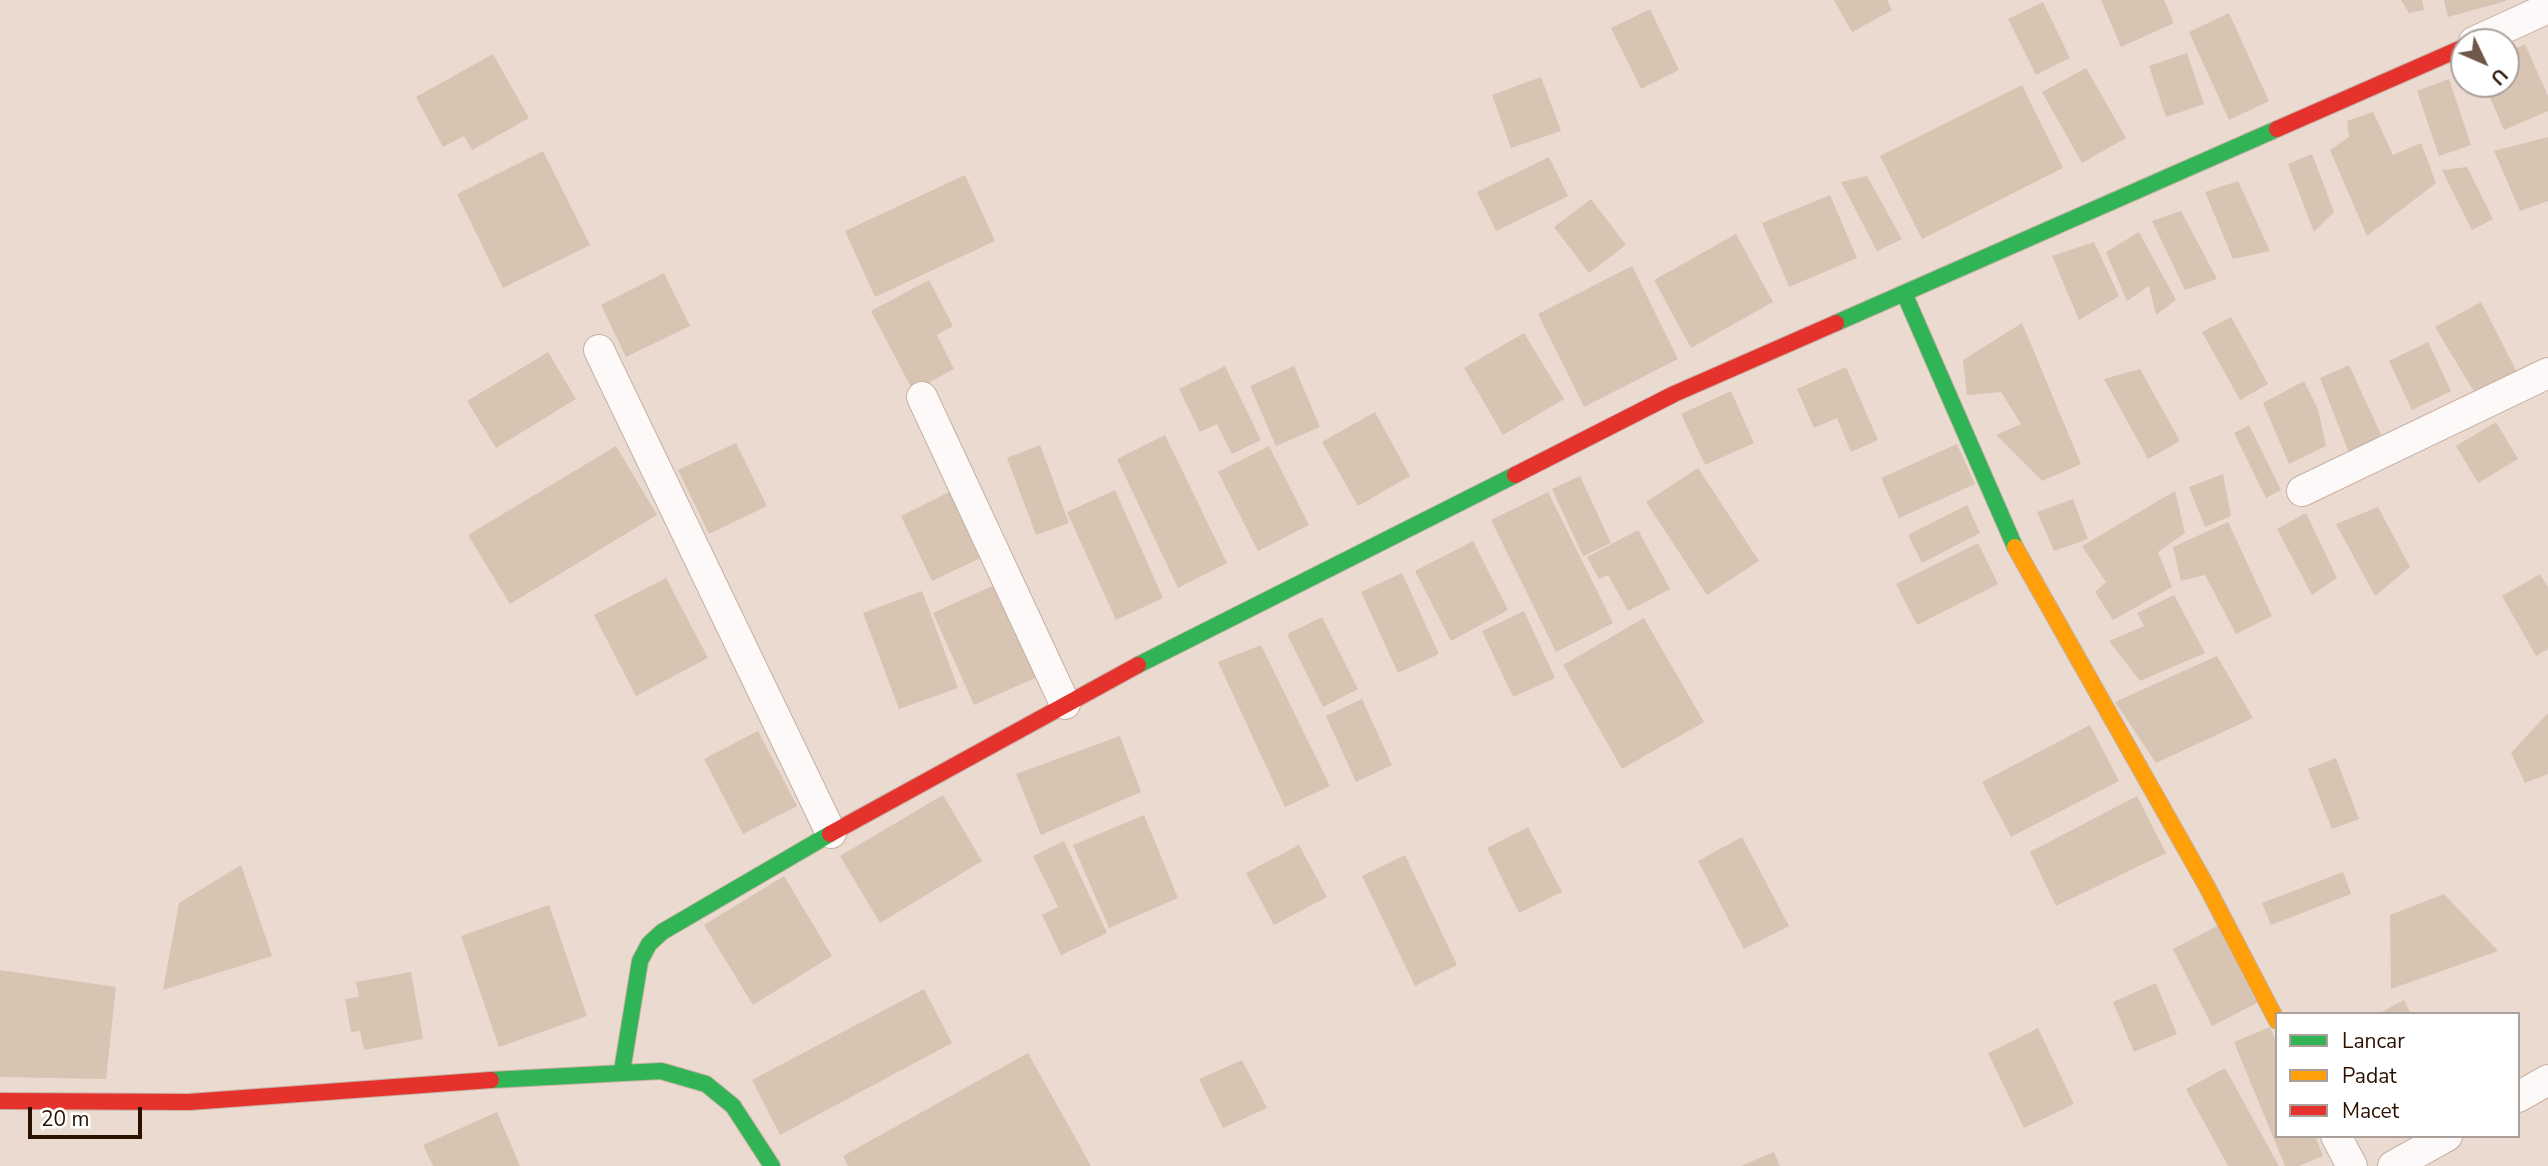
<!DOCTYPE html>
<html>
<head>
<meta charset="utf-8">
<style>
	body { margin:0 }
	#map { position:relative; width:2548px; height:1166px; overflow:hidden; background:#ebdad0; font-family:"Nunito Sans",sans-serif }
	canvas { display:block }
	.legend { position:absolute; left:2275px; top:1012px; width:245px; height:126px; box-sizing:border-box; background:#fff; border:2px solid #aba099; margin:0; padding:9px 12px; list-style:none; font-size:21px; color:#2c1101 }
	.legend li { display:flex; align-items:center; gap:14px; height:35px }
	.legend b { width:35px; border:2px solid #aba099 }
	.north { position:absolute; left:2450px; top:28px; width:70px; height:70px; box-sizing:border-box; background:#fff; border:2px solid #aba099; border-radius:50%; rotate:134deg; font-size:19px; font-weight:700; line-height:28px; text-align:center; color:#2c1101 }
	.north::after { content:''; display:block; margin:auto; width:24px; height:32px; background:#6f5749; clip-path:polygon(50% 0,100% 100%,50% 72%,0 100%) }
	.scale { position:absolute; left:28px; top:1107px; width:114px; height:32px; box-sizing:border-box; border:4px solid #2c1101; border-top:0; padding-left:9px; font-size:21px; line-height:24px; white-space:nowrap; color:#2c1101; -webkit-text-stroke:5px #fff; paint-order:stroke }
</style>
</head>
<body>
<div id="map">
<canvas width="2548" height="1166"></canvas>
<ul class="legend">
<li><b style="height:9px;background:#30b455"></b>Lancar</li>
<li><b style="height:9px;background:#ff9f0a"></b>Padat</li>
<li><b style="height:9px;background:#e5322d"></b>Macet</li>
</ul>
<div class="north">U</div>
<div class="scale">20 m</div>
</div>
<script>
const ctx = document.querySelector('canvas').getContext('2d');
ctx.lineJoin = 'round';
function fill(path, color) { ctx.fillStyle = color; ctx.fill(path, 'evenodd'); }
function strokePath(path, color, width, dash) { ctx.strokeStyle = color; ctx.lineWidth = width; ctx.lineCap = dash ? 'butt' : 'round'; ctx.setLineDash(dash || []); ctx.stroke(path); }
fill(new Path2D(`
	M1834,0h53l5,10 -40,22z
	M2101,0h63l10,23 -53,24z
	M2401,0h21l2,10 -15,3z
	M2444,0h62v1l-58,16z
	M2043,2l27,56 -34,17 -28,-56z
	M1650,9l29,61 -38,19 -30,-61z
	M2229,13l40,88 -40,19 -40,-88z
	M2525,44l23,52v15l-44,19 -20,-46h22v-31z
	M2187,53l17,51 -38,13 -17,-51z
	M493,54l36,64 -57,32 -8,-14 -21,11 -27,-50z
	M2086,68l40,70 -44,25 -40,-71z
	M1541,77l20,54 -50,17 -19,-53z
	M2449,79l22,66 -32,11 -22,-65z
	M2022,85l41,83 -141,71 -42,-83z
	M2373,112l20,43 28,-12 15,40 -69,53 -37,-86 19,-13 -2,-16z
	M2548,137v64l-28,10 -26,-60z
	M543,151l47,94 -87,43 -46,-94z
	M2312,154l22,58 -20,20 -26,-68z
	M1549,157l19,39 -72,35 -19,-39z
	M2467,167l26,52 -21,11 -30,-60z
	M965,175l30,66 -120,56 -30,-66z
	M1867,176l35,63 -25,12 -36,-69z
	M2238,181l32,70 -37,8 -28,-67z
	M1830,195l27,63 -68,29 -27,-64z
	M1591,199l35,46 -37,28 -35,-46z
	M2181,211l36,68 -32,11 -33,-69z
	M2139,232l37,68 -20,15 -7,-29 -22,15 -21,-49z
	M1736,234l37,68 -82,46 -37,-68z
	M2094,242l25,54 -40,24 -27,-64z
	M1632,266l46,93 -94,48 -46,-93z
	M664,273l26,53 -64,31 -25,-52z
	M929,280l24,46 -16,9 17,34 -41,22 -42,-80z
	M2481,302l39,76 -41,22 -44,-73z
	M2231,317l37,67 -28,16 -38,-68z
	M2022,323l59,141 -39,17 -46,-46 25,-11 -20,-32 -34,3 -4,-35z
	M1524,333l40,66 -61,36 -39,-67z
	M2428,342l23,49 -39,19 -23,-49z
	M548,352l28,47 -80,49 -29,-47z
	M2349,365l33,72 -31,21 -31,-80z
	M1225,366l36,74 -29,14 -15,-30 -17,8 -21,-43z
	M1294,366l26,61 -44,19 -26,-60z
	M1846,367l32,73 -27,12 -14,-34 -23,10 -17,-39z
	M2140,369l40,72 -32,18 -44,-80z
	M2304,381l14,28 8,37 -37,18 -26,-61z
	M1731,391l23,52 -49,22 -24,-51z
	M1375,412l35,64 -52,30 -36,-64z
	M2496,422l22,37 -40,24 -22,-37z
	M2249,425l32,65 -15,8 -32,-65z
	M1165,435l62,128 -49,25 -61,-129z
	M736,443l31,63 -58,28 -31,-64z
	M1957,444l18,40 -76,34 -18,-40z
	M1040,445l29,78 -33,12 -29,-77z
	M616,446l41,69 -147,89 -42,-69z
	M1269,446l40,79 -51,26 -40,-79z
	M1698,468l61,93 -52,34 -61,-93z
	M2223,474l8,42 -26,11 -16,-40z
	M1580,476l31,67 -28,13 -31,-67z
	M955,489l32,66 -55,26 -31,-65z
	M1115,490l48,108 -47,22 -49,-108z
	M2175,491l10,42 -27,19 14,35 -59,33 -18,-28 11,-10 -24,-36z
	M1548,492l65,131 -57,29 -65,-132z
	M2073,499l15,40 -34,12 -17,-39z
	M1967,505l13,28 -58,30 -14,-28z
	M2378,507l32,60 -35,29 -39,-72z
	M2306,513l31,65 -25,17 -35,-66z
	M2228,522l44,94 -36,18 -31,-59 -24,6 -8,-34z
	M1638,530l32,59 -42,22 -20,-36 -9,4 -12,-22z
	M1473,541l35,69 -57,31 -36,-70z
	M1978,543l20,41 -81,41 -21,-41z
	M1402,573l37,81 -41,19 -37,-81z
	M2540,574l8,13v62l-12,7 -34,-60z
	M666,578l42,80 -72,38 -42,-81z
	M1001,582l41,93 -68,30 -41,-92z
	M922,591l36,97 -59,21 -36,-96z
	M2174,595l31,58 -65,28 -31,-40 35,-15 -7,-13z
	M1524,611l31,67 -42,19 -31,-66z
	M1322,617l36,72 -35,18 -36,-73z
	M1644,618l60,104 -82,47 -59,-104z
	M1261,645l69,141 -45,21 -67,-145z
	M2217,656l36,62 -97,45 -41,-61z
	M1362,699l30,66 -36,17 -30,-66z
	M2548,713v61l-23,9 -14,-30z
	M2090,725l29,56 -108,56 -29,-55z
	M758,731l39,75 -54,28 -39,-75z
	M1120,736l21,56 -100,43 -25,-61z
	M2336,758l23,61 -27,10 -24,-60z
	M943,795l39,66 -102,62 -40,-67z
	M2137,796l29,57 -110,53 -26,-54z
	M1144,815l34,83 -69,30 -36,-83z
	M1528,827l34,65 -43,21 -32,-65z
	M1742,837l47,89 -45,23 -46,-88z
	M1064,841l43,92 -46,22 -19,-40 16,-8 -25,-51z
	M1299,845l28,52 -53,28 -28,-52z
	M1405,855l52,110 -42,21 -53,-110z
	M241,865l31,91 -109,34 16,-87z
	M2343,872l8,22 -80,31 -9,-22z
	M784,876l48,80 -79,49 -49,-80z
	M2444,894l54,57 -107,38 -1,-74z
	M549,905l38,111 -88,31 -38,-111z
	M2217,926l40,77 -45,23 -39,-77z
	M0,970l116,17 -10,92 -106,-2z
	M411,972l12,67 -59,11 -4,-19 -9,1 -6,-33 14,-2 -3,-15z
	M2156,983l21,51 -43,18 -21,-50z
	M924,989l28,54 -172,92 -28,-55z
	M2404,1000l7,14h-33z
	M2270,1027l7,17v92h38l8,20 -24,10h-14l-51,-124z
	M2038,1028l36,76 -50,24 -36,-75z
	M1028,1053l63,113h-243l-5,-10z
	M1242,1060l25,48 -44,20 -24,-49z
	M2225,1068l54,98h-51l-42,-77z
	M497,1112l23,54h-87l-10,-21z
	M1774,1152l6,14h-39z`), '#d7c4b3');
const street = new Path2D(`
	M2474,42l74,-34
	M599,350l232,483
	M922,397l143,307
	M2302,491l246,-118
	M2518,1097l30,-17
	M2336,1136l16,30
	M2393,1166l54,-30`);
const fast = new Path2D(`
	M1904,293l111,254
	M1836,323l441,-194
	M1138,665l377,-190
	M622,1071l18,-110 9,-17 13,-12 168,-98
	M491,1080l170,-9 45,13 27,22 39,60`);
const slow = new Path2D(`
	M2015,547l191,338 71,136`);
const jam = new Path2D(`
	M2277,129l187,-82
	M1515,475l159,-81 162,-71
	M830,834l308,-169
	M0,1101l189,1 302,-22`);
strokePath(street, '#c6b0a3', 32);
strokePath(fast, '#c6b0a3', 18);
strokePath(slow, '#c6b0a3', 18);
strokePath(jam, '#c6b0a3', 18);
strokePath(street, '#fcf9f8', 30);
strokePath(fast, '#30b455', 16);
strokePath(slow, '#ff9f0a', 16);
strokePath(jam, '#e5322d', 16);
</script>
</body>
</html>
